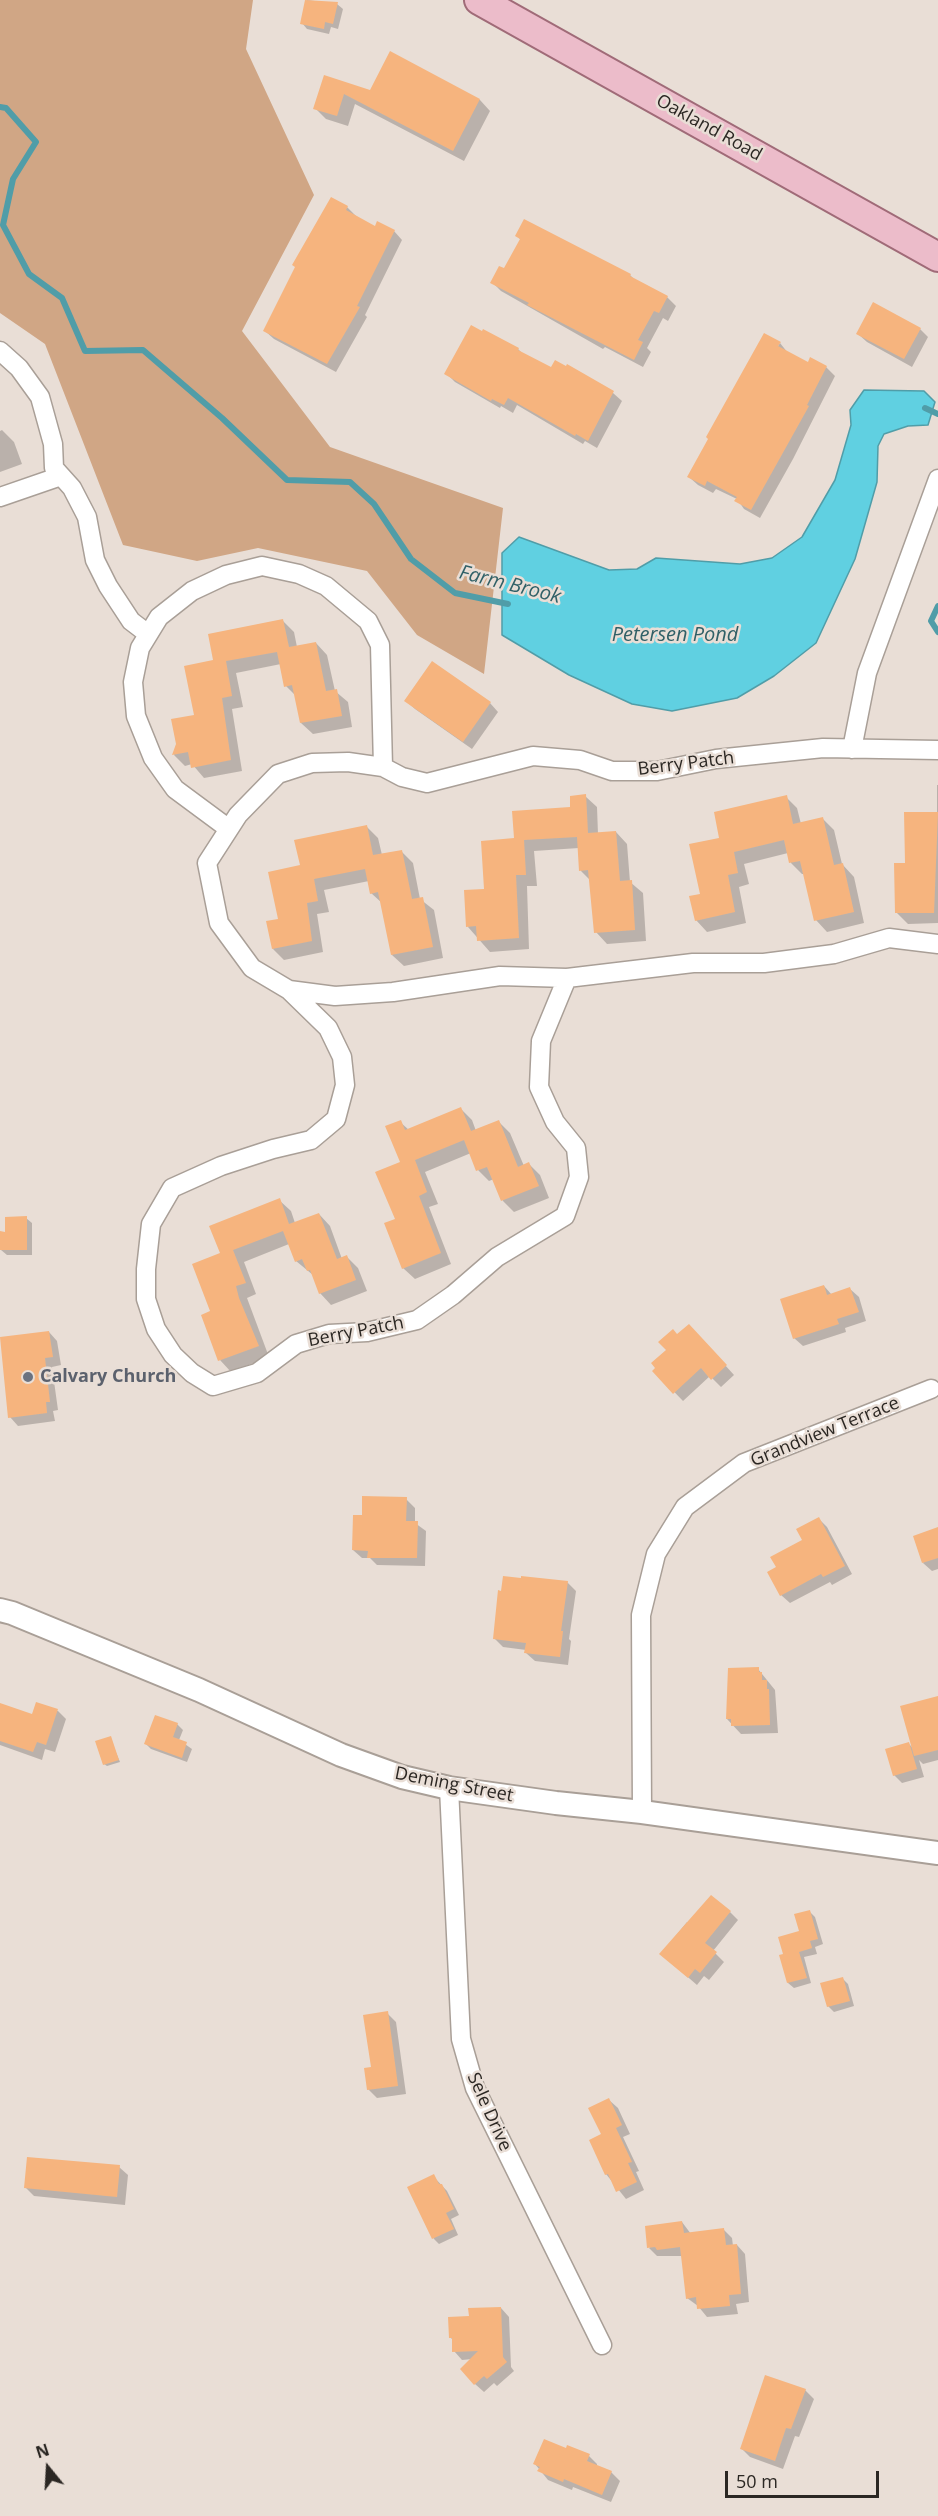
<!DOCTYPE html>
<html>
<head>
<meta charset="utf-8">
<style>
	body { margin:0 }
	#map { position:relative; width:938px; height:2516px; overflow:hidden; background:#e9ded6; font-family:"Open Sans",sans-serif }
	canvas { display:block }
	.north { position:absolute; left:18px; top:2438px; width:60px; height:60px; -webkit-text-stroke:4px #e9ded6; paint-order:stroke; rotate:342deg; font-size:16px; font-weight:700; line-height:24px; text-align:center; color:#2b2723 }
	.north::after { content:''; display:block; margin:auto; width:21px; height:27px; background:#2b2723; clip-path:polygon(50% 0,100% 100%,50% 72%,0 100%) }
	.scale { position:absolute; left:725px; top:2471px; width:154px; height:27px; box-sizing:border-box; border:3px solid #2b2723; border-top:0; padding-left:8px; font-size:18px; line-height:21px; white-space:nowrap; color:#2b2723; -webkit-text-stroke:4px #e9ded6; paint-order:stroke }
</style>
</head>
<body>
<div id="map">
<canvas width="938" height="2516"></canvas>
<div class="north">N</div>
<div class="scale">50 m</div>
</div>
<script>
const ctx = document.querySelector('canvas').getContext('2d');
ctx.lineJoin = 'round';
function fill(path, color) { ctx.fillStyle = color; ctx.fill(path, 'evenodd'); }
function strokePath(path, color, width, dash) { ctx.strokeStyle = color; ctx.lineWidth = width; ctx.lineCap = dash ? 'butt' : 'round'; ctx.setLineDash(dash || []); ctx.stroke(path); }
function drawText(font, color, halo, rows, align = 'center') {
  ctx.font = font + ' "Open Sans",sans-serif'; ctx.lineWidth = 5; ctx.setLineDash([]); ctx.textBaseline = 'middle'; ctx.strokeStyle = halo; ctx.fillStyle = color; for (const [text, x, y, turn = 0] of rows) {
    ctx.save(); ctx.translate(x, y); ctx.rotate((+turn || 0) * Math.PI / 180); ctx.textAlign = isNaN(turn) ? turn : align; if (halo) ctx.strokeText(text, 0, 0); ctx.fillText(text, 0, 0); ctx.restore();
  }
}
fill(new Path2D(`
	M0,0h253l-7,49 68,146 -72,136 88,116 173,61 -19,166 -67,-39 -50,-64 -109,-23 -61,13 -74,-16 -78,-201 -45,-31z`), '#d0a685');
const water = new Path2D(`
	M864,390l60,1 11,11 -7,23 -20,1 -24,8 -6,12 -1,36 -22,77 -39,84 -42,33 -37,22 -65,13 -40,-7 -63,-29 -67,-40v-82l17,-16 90,33 28,-1 19,-11 84,6 32,-6 30,-21 33,-57 16,-55 -1,-15z`);
fill(water, '#60d0e1');
strokePath(water, '#509da8', 1.5);
fill(new Path2D(`
	M307,0l30,4 6,5 -5,20 -7,-2 -2,7 -22,-5 -5,-6z
	M391,53l89,47 10,11 -26,50 -109,-57 -7,22 -22,-7 -11,-11 10,-31 45,15z
	M347,207l9,9 20,12 18,3 8,9 -37,75 2,2 -31,55 -62,-33 -9,-8z
	M517,236l113,39 6,6 31,16 9,9 -8,15 -5,-3 -16,30 4,4 -8,15 -38,-20 -2,2 -102,-58 -9,-9 13,-12 16,-30z
	M920,329l8,8 -16,30 -45,-25 -9,-8z
	M780,343l8,10 20,11 3,-5 15,8 9,9 -42,83 -33,59 -16,-9 -7,-10 -21,-10 -3,4 -15,-8 -9,-8z
	M518,349l6,6 27,15 16,-2 1,-2 45,27 9,8 -25,47 -12,-7 -2,3 -66,-39 -4,8 -12,-7 -1,2 -45,-26 -9,-9z
	M2,430l12,12 8,22 -22,8v-41z
	M283,621l11,11 3,15 19,-4 11,12 8,36 13,11 4,25 -39,7 -12,-11 -5,-27 -10,-10 -5,-22 -45,9 7,34 -11,2 10,62 -38,7 -12,-14 -7,2 -11,-11 3,-11 18,-28 20,-55z
	M406,701l84,2 8,9 -26,37 -57,-40z
	M937,785h1v138l-30,1 -12,-12 10,-48 31,-51z
	M585,796l12,11 1,27 18,-2 11,12 3,38 13,11 3,48 -39,3 -11,-12 -5,-51 -10,-10 -2,-23 -45,3 3,35h-10l2,63 -39,3 -22,-25 18,-37 29,-50 57,-32z
	M786,797l11,11 4,16 22,-5 11,11 8,34 12,13 10,46 -37,9 -11,-12 -12,-46h-2l-11,-11 -3,-10 -44,11 5,20 -10,3 7,36 -39,9 -11,-12 6,-25 19,-56z
	M367,827l11,11 4,17 19,-4 12,12 7,36 14,11 9,48 -39,8 -12,-11 -10,-52 -11,-10 -2,-12 -45,9 5,22 -12,2 6,38 -39,8 -11,-11 6,-29 23,-54z
	M461,1109l11,11 4,11 23,-9 11,11 14,33 5,-2 11,11 9,23 -35,14 -11,-11 -9,-22 -5,2 -11,-11 -7,-17 -46,19 13,32 -9,3 22,57 -36,15 -12,-11 -6,-48 5,-57 -2,-41 9,8z
	M279,1200l12,11 4,12 24,-9 11,12 12,33 5,-2 11,11 9,23 -36,14 -11,-12 -7,-18 -17,-14 -7,-17 -45,18 12,32 -9,4 22,59 -38,15 -11,-12 -8,-48 10,-58z
	M26,1218l6,5v32h-25l-6,-5 5,-17z
	M824,1286l8,9 18,-6 9,8 7,24 -21,7 1,4 -43,14 -9,-8z
	M49,1332l8,9 4,24 -9,2 6,43 -5,1 2,10 -37,5 -8,-9z
	M697,1334l37,41 -13,12 -11,-11 -27,25 -29,-30 23,-35z
	M406,1499l9,9v15l11,8 -1,35 -48,-1 -7,-7h-8l-9,-8 10,-34z
	M819,1519l8,8 25,47 -20,11 -2,-3 -40,21 -9,-8 -3,-27 26,-27z
	M938,1529v40l-6,2 -9,-8z
	M567,1582l9,9 -7,48 2,2 -3,24 -33,-4 -9,-8v-3l-23,-3 -8,-8z
	M758,1669l17,21 3,43 -37,1 -14,-15z
	M938,1697v63l-15,4 -4,-4 5,17 -22,6 -8,-8 15,-31 4,4z
	M37,1704l21,7 8,8 -11,33 -10,-3 -3,11 -42,-15v-39l33,10z
	M177,1724l6,6 -4,10 13,9 -5,13 -36,-13 -5,-5z
	M110,1738l10,24 -13,4 -3,-2z
	M730,1912l8,8 -25,31 11,11 -15,18 -5,-4 -7,9 -36,-31 26,-32 2,2z
	M810,1912l5,5 8,27 -8,3 2,7 -13,3 7,26 -17,5 -6,-5 -3,-28 16,-23z
	M842,1978l6,6 6,22 -20,6 -6,-6z
	M387,2013l9,9 10,72 -29,4 -9,-9z
	M609,2100l9,8 12,26 -7,3 16,34 -3,1 8,18 -18,9 -20,-25 -3,-39z
	M119,2167l9,8 -3,30 -91,-9 -8,-8z
	M433,2176l14,15 12,24 -8,4 7,16 -19,9 -5,-5 -25,-51z
	M682,2222l9,12 33,-4 8,8 1,8 4,-1 8,9 4,48 -13,2 2,10 -31,3 -9,-11 -11,-8 -5,-42h-25l-8,-8z
	M501,2308l8,9 2,50 3,4 -17,15 -3,-3 -10,9 -9,-8 -3,-25 -10,1 -8,-9 -1,-11 -3,-3 20,-19z
	M805,2390l9,9 -15,38 -4,-1 -12,33 -33,-12 -8,-8z
	M589,2456l8,8v2l14,6 9,9 -9,21 -38,-15 -1,3 -24,-10 -13,-16z`), '#0003');
strokePath(new Path2D(`
	M0,107l6,1 30,34 -23,37 -10,46 26,49 33,24 23,53 58,-1 79,68 65,62 63,2 24,22 37,55 44,34 53,11
	M925,408l13,6
	M938,606l-7,15 7,11`), '#509da8', 6);
fill(new Path2D(`
	M305,0l33,2 -5,22 -8,-2 -1,7 -24,-5z
	M390,51l90,48 -27,52 -109,-57 -7,22 -24,-7 11,-34 46,15z
	M331,197l17,9 -2,4 29,16 2,-5 18,9 -38,76 3,1 -33,57 -64,-33 32,-64 -3,-2z
	M524,219l107,55 -1,2 38,20 -9,17 -5,-2 -16,29 5,2 -9,18 -107,-55 2,-2 -39,-20 9,-17 5,2 16,-29 -5,-3z
	M873,302l48,26 -17,31 -48,-25z
	M471,325l11,6 1,-2 36,19 -1,2 33,17 4,-7 11,6 1,-2 47,27 -26,50 -12,-7 -1,2 -67,-38 -4,7 -12,-6 -1,2 -47,-27z
	M764,333l17,9 -3,4 30,16 2,-5 17,9 -20,39 2,1 -58,104 -17,-9 3,-4 -30,-16 -2,5 -18,-9 21,-38 -2,-2z
	M283,619l6,28 27,-5 10,49 11,-2 5,27 -42,7 -8,-38 -8,2 -7,-35 -51,9 6,35 -10,2 9,62 -40,8 -3,-16 -16,3 4,-11 -5,-25 23,-4 -10,-49 29,-6 -5,-26z
	M432,661l59,41 -28,40 -59,-41z
	M586,794l2,39 28,-2 4,50 12,-1 3,50 -41,3 -6,-63 -9,1 -2,-34 -53,3 2,35h-10l3,63 -42,3 -1,-15 -10,1 -2,-37 20,-1 -3,-48 33,-3 -2,-27 58,-4v-11z
	M787,795l6,29 30,-7 11,48 9,-2 11,49 -40,9 -14,-60 -11,2 -5,-23 -50,12 4,21 -10,2 7,37 -40,9 -6,-25 11,-2 -11,-50 30,-6 -5,-26z
	M904,812h34l-4,101h-39l-1,-50h11z
	M367,825l6,30 29,-5 10,49 11,-2 10,50 -42,8 -13,-63 -8,2 -5,-25 -51,10 4,22 -11,2 5,38 -40,8 -6,-28 12,-2 -10,-47 32,-7 -6,-25z
	M461,1107l10,24 28,-11 19,47 11,-5 10,24 -38,15 -14,-34 -11,4 -12,-31 -49,20 12,32 -8,4 22,57 -39,16 -18,-46 11,-4 -20,-47 25,-10 -15,-36 16,-6 4,10z
	M280,1198l9,26 30,-11 18,46 10,-4 9,25 -37,14 -9,-24 -3,1 -5,-12 -7,3 -12,-31 -50,19 13,33 -10,3 3,12 20,48 -41,15 -17,-46 9,-4 -18,-47 28,-11 -11,-27z
	M27,1216v34h-27v-19l5,1v-15z
	M824,1285l3,10 23,-8 9,25 -22,7 2,5 -46,15 -13,-40z
	M689,1324l38,41 -16,15 -10,-12 -28,26 -21,-23 3,-3 -4,-5 15,-13 -8,-8 15,-13 4,5z
	M49,1331l4,26 -8,1 5,44h-4l1,11 -39,5 -8,-81z
	M362,1496l45,1 -1,24h12l-1,37h-50l1,-7 -16,-1 1,-35h9z
	M819,1517l26,49 -22,11 -2,-3 -41,22 -13,-24 9,-5 -6,-10 32,-17 -6,-11z
	M938,1527v31l-16,5 -9,-27z
	M503,1576l18,2v-2l47,5 -7,50h2l-3,26 -36,-4 2,-10 -33,-4 5,-49 3,1z
	M759,1667v5h3v8h5v9h2l1,36 -39,1v-7h-5l2,-51z
	M938,1696v54l-24,6 -14,-50z
	M36,1702l22,7 -12,36 -9,-3 -4,10 -33,-11v-38l32,11z
	M155,1715l23,8 -5,14 14,5 -5,16 -38,-14z
	M111,1736l8,24 -16,5 -8,-24z
	M909,1742l8,27 -24,7 -8,-27z
	M711,1895l20,16 -26,32 12,9 -17,21 -5,-4 -7,9 -29,-24z
	M810,1910l8,29 -8,2 2,7 -13,4 8,26 -20,5 -8,-28 4,-1 -5,-17 21,-6 -5,-17z
	M843,1977l7,24 -23,6 -7,-24z
	M388,2011l10,75 -31,4 -3,-22 7,-1 -8,-52z
	M609,2098l13,27 -6,3 16,34 -4,1 9,19 -21,10 -8,-18 -3,1 -16,-35 12,-6 -13,-26z
	M27,2157l93,8 -3,32 -93,-9z
	M434,2174l5,10h3l12,25 -8,4 8,16 -22,10 -25,-52z
	M682,2221l2,12 40,-5 2,17 11,-1 4,50 -12,1 1,11 -33,3 -1,-12 -10,2 -6,-52 -23,3 -2,-3 -8,1 -2,-22z
	M501,2307l2,50 4,5 -20,17 -3,-3 -10,9 -14,-16 18,-18 -26,1v-14h-3l-1,-21 21,-1 -1,-8z
	M765,2375l41,14 -15,40 -5,-1 -11,33 -35,-12z
	M544,2439l22,9 1,-3 23,9 -3,7 25,10 -10,24 -38,-16 -1,3 -26,-11 3,-4 -7,-3z`), '#f6b47e');
const minor = new Path2D(`
	M0,351l19,17 21,29 13,47 1,24 18,20 15,29 8,43 13,26 23,35 17,13
	M0,497l61,-21
	M852,749l15,-76 71,-194
	M938,750l-115,-2 -107,11 -59,12h-45l-32,-11 -47,-4 -106,27 -25,-6 -19,-10 -35,-5 -36,1 -34,11 -40,41 -31,48 12,60 33,45 37,22 46,6 58,-4 107,-16 67,2 126,-15h71l70,-9 55,-16 49,6
	M229,829l-54,-40 -22,-31 -17,-42 -3,-34 7,-34 19,-31 33,-26 34,-16 36,-9 37,8 27,12 42,35 12,24 3,122
	M289,990l39,38 14,29 3,28 -9,34 -25,21 -38,9 -52,17 -49,22 -21,36 -5,45v30l10,30 17,26 19,18 21,13 44,-13 39,-29 33,-10 38,-2 50,-12 36,-25 44,-38 68,-41 14,-39 -3,-29 -21,-26 -16,-35 2,-46 26,-63
	M449,1788l12,251 14,49 127,257
	M642,1812l-1,-197 15,-61 29,-47 59,-44 187,-74`);
const tertiary = new Path2D(`
	M0,1610l12,3 187,77 142,65 61,22 47,11 107,15 86,9 296,41`);
const primary = new Path2D(`
	M479,0l459,257`);
strokePath(minor, '#a99f97', 21);
strokePath(tertiary, '#a99f97', 26);
strokePath(primary, '#a06b78', 32);
strokePath(minor, '#fff', 18);
strokePath(tertiary, '#fff', 22);
strokePath(primary, '#ecbcca', 28);
for (const [x, y, r, color] of [
	[28,1377,6,"#6b7280"]
]) { const dot = new Path2D(); dot.arc(x, y, r, 0, 2 * Math.PI); ctx.fillStyle = color; ctx.fill(dot); strokePath(dot, '#e9ded6', 2); }
drawText('18px', '#2b2723', '#e9ded6', [
	["Oakland Road",709,128,29],
	["Berry Patch",686,764,-7],
	["Berry Patch",356,1332,-11],
	["Grandview Terrace",825,1432,-22],
	["Deming Street",454,1785,11],
	["Sele Drive",489,2112,66]
]);
drawText('bold 18px', '#5b616d', '#e9ded6', [
	["Calvary Church",40,1377]
], 'left');
drawText('italic 20px', '#306067', '#e9ded6', [
	["Farm Brook",510,585,14],
	["Petersen Pond",675,635]
]);
</script>
</body>
</html>
